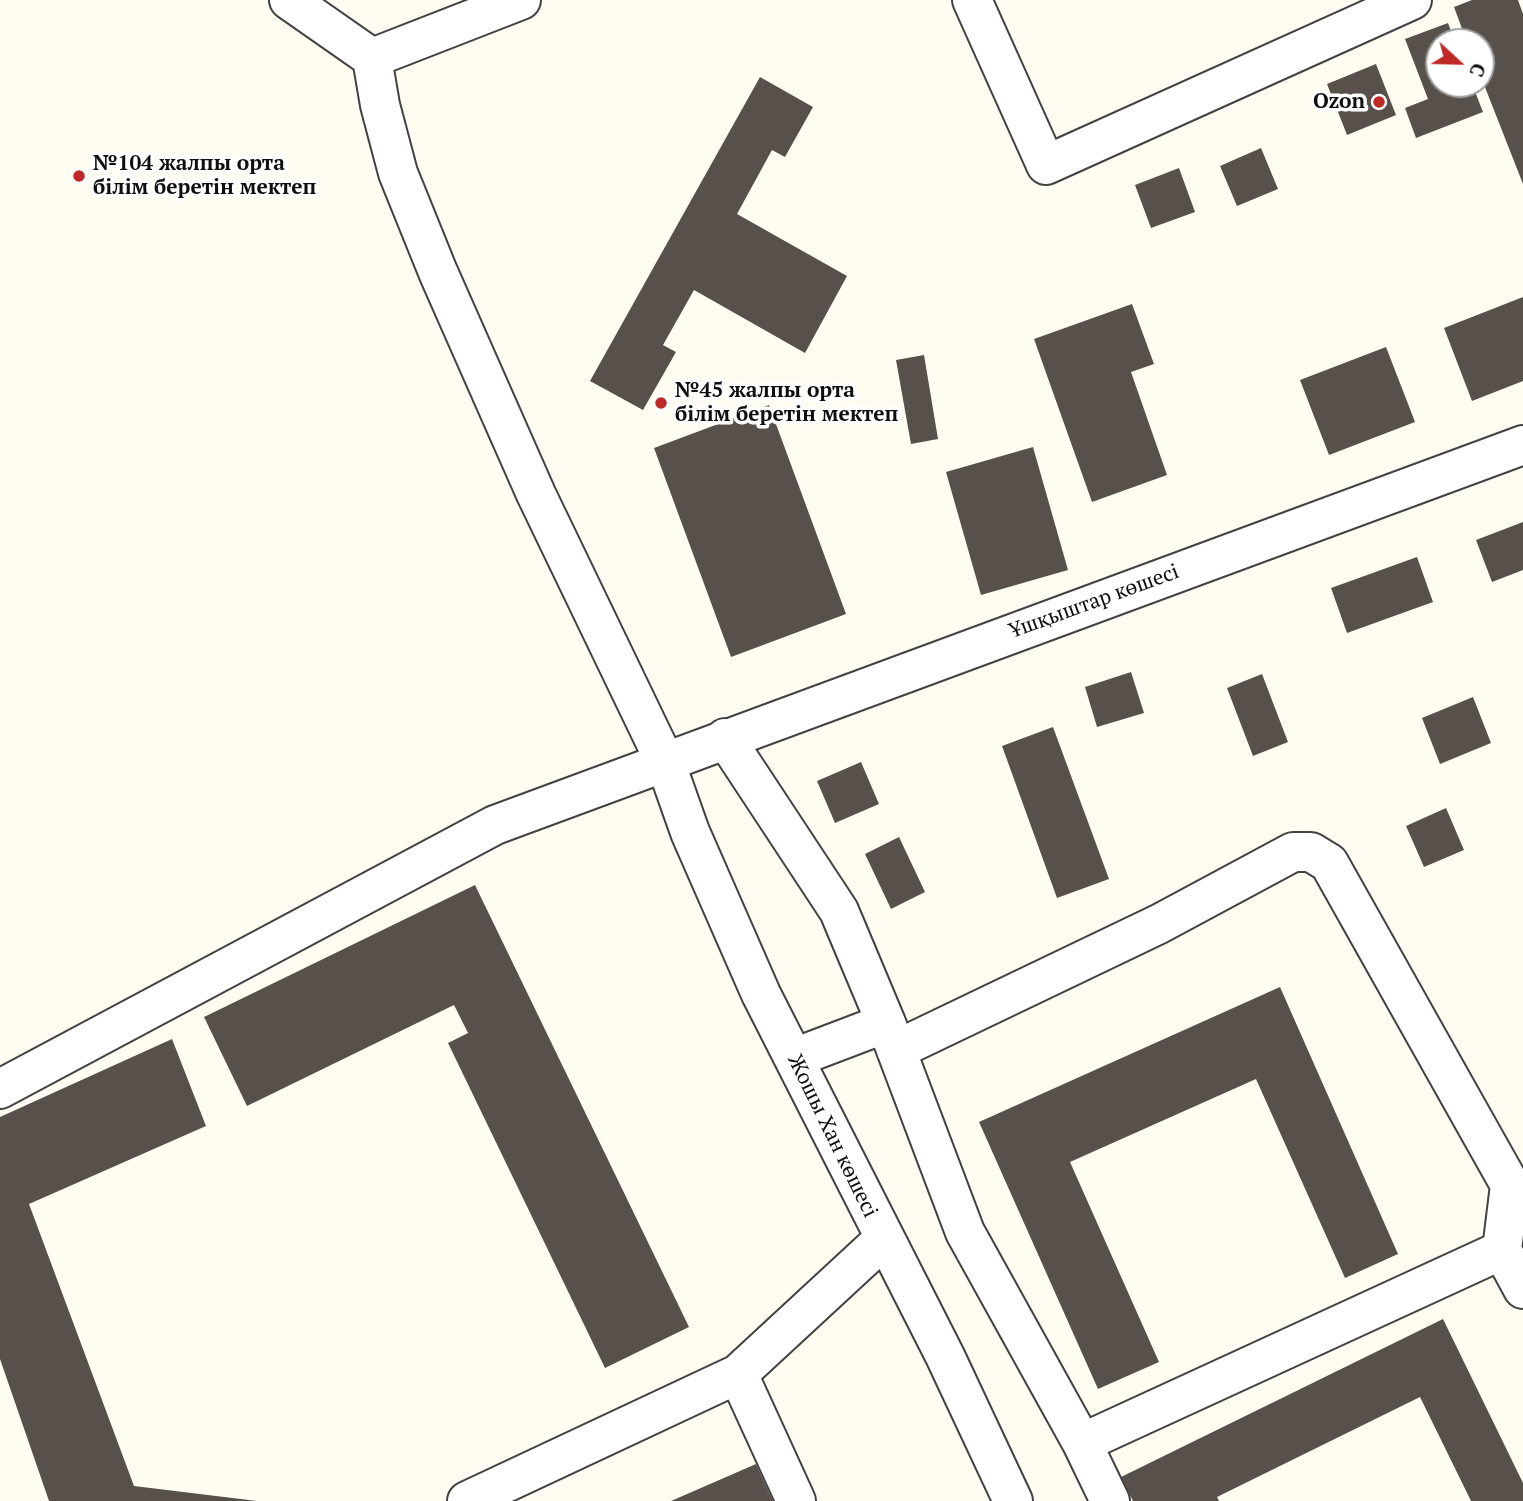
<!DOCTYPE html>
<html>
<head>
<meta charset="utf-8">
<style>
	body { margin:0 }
	#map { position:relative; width:1523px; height:1501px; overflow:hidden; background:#fffdf1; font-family:"PT Serif",serif }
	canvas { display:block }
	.north { position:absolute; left:1425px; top:28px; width:70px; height:70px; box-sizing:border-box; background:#fff; border:2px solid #9f9f9f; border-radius:50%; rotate:112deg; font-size:19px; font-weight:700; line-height:28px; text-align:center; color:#0f0f0f }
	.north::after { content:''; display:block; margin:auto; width:24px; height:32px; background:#be2827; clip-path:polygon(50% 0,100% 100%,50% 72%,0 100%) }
</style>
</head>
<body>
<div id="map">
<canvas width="1523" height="1501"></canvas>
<div class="north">С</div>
</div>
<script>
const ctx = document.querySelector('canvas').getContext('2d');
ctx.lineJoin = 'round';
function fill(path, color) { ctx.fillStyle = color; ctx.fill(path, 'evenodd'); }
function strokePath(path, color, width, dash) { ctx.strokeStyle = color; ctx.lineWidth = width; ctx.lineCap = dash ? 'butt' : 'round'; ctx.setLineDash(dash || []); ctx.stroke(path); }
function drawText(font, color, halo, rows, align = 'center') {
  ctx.font = font + ' "PT Serif",serif'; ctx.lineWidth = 7; ctx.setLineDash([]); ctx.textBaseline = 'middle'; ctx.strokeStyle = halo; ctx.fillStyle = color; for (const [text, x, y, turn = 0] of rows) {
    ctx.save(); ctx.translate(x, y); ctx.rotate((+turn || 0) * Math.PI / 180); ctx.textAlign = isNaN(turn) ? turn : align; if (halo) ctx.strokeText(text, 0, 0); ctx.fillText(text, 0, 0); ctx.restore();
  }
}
fill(new Path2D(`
	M1472,0h46l5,14v170l-42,-107v-35h-14l-13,-35z
	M1448,23l7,19h-16v42h33l11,28 -67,26 -11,-30 23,-9 -23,-60z
	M1376,64l20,51 -49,20 -20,-51z
	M760,77l53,30 -28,50 -13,-7 -35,64 110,62 -42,77 -111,-63 -31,55 13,7 -33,58 -53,-29z
	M1261,148l17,41 -41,17 -17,-40z
	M1179,168l16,44 -44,16 -16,-43z
	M1523,297v84l-51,20 -28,-73z
	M1132,304l22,60 -23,8 36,103 -75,27 -58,-163z
	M1386,347l29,75 -86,33 -29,-75z
	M924,355l14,84 -27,5 -15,-84z
	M769,405l77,209 -115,43 -77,-209z
	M1033,447l35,123 -87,25 -35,-123z
	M1523,522v48l-31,12 -16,-42z
	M1417,557l16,45 -86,31 -16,-45z
	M1131,672l13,41 -47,14 -12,-40z
	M1262,674l26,68 -35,14 -26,-68z
	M1473,697l18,46 -51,21 -18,-46z
	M1053,727l56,152 -52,19 -55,-152z
	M861,762l18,42 -44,19 -18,-42z
	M1446,808l18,42 -40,17 -18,-41z
	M899,837l26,55 -34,17 -26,-55z
	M475,885l214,442 -84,41 -157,-325 20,-10 -14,-28 -207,101 -43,-89z
	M1280,987l118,267 -53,24 -89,-199 -186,83 89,200 -61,27 -119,-267z
	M172,1039l34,87 -177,78 105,282 123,15h-208l-49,-142v-242z
	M1443,1319l80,164v18h-52l-51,-104 -203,100 2,4h-86l-12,-24z
	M756,1464l17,37h-102z`), '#58514b');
const minor = new Path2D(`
	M289,0l83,58
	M972,0l74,165 366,-165
	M372,58l8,47 18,68 40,99 98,222 130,270 24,68 71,162 184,362 68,145
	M372,58l149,-58
	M725,738l114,173 47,112 79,209 117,211 420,-193 21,39
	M896,1050l263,-126 134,-72h18l18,11 181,322 -8,65
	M794,1058l92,-35
	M0,1089l495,-264 1028,-380
	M738,1374l146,-135
	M1082,1443l28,58
	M467,1501l271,-127 58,127`);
strokePath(minor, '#424242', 42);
strokePath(minor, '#fff', 38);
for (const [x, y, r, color] of [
	[1379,102,7,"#be2827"],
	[79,176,7,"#be2827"],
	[661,403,7,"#be2827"]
]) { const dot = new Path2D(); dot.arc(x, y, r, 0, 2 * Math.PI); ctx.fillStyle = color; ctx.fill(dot); strokePath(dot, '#fff', 2.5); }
drawText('bold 21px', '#0f0f0f', '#fff', [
	["Ozon",1365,102,"right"],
	["№104 жалпы орта",93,164],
	["білім беретін мектеп",93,188],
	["№45 жалпы орта",675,391],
	["білім беретін мектеп",675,415]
], 'left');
drawText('21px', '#0f0f0f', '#fff', [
	["Ұшқыштар көшесі",1094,602,-20],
	["Жошы Хан көшесі",832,1136,64]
]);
</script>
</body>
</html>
